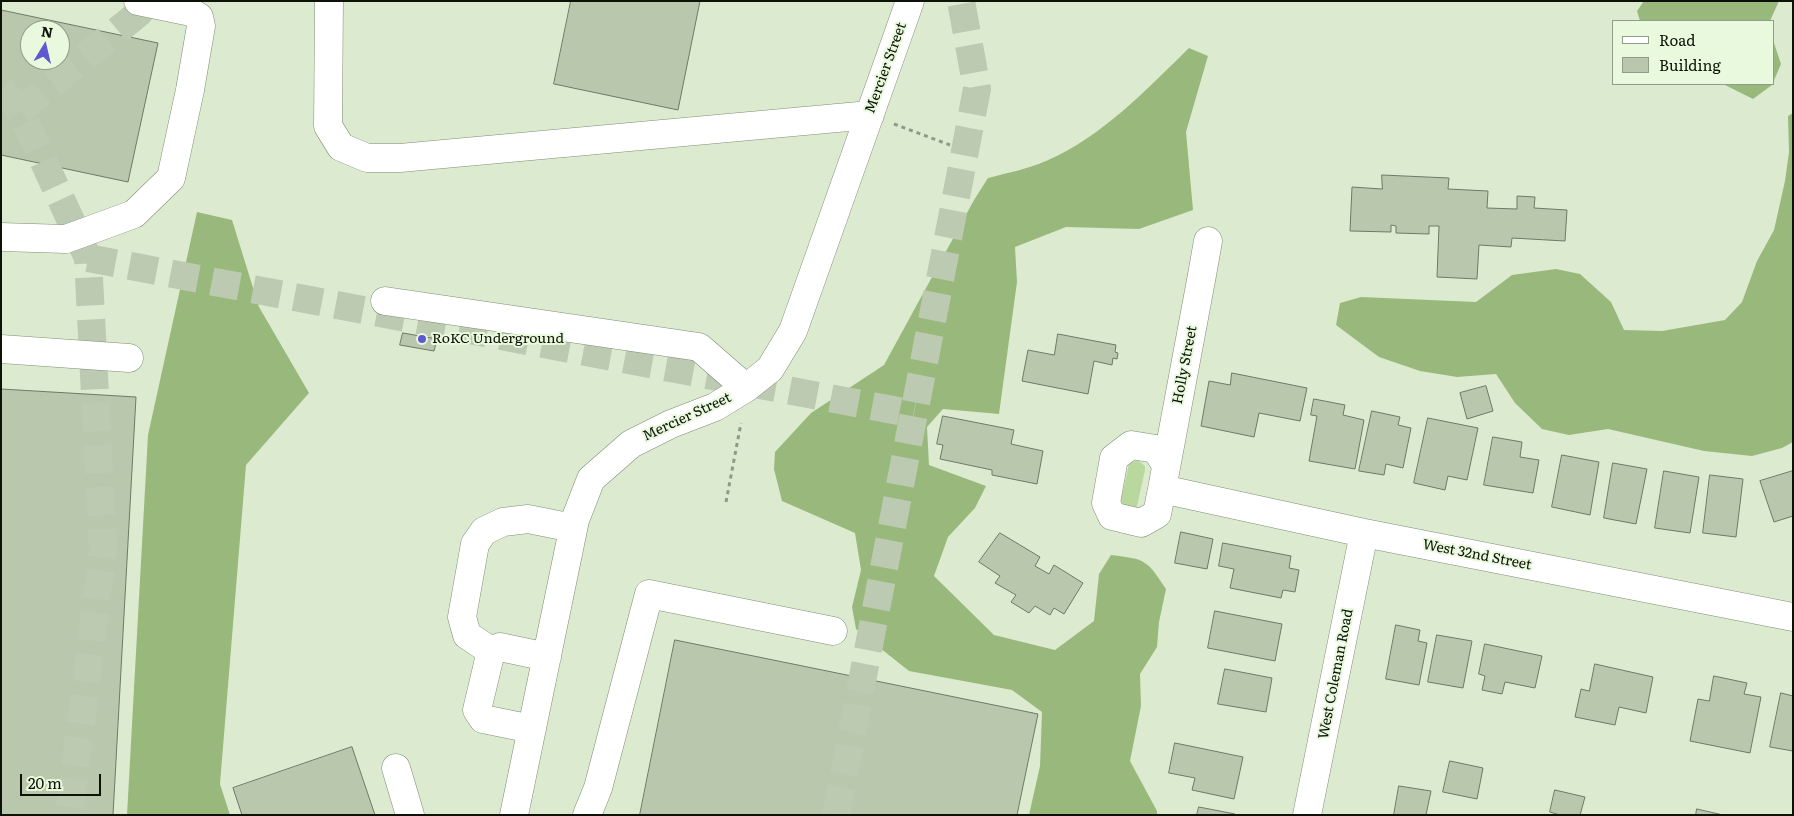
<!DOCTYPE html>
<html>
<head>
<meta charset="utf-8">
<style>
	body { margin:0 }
	#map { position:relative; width:1794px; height:816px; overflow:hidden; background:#dcebd0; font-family:Literata,serif }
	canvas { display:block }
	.frame { position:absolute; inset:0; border:2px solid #0d1208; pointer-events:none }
	.legend { position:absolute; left:1612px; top:20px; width:162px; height:65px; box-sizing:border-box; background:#e9f9dd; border:1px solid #919d88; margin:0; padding:6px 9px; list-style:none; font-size:15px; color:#0d1208 }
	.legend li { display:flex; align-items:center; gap:10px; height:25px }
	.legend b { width:25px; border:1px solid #919d88 }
	.north { position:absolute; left:20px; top:20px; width:50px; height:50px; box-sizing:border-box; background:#e9f9dd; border:1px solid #919d88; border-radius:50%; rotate:9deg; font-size:14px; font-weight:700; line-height:20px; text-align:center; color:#0d1208 }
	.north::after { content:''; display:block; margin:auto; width:18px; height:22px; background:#5f59d1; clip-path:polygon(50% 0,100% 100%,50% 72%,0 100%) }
	.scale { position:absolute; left:20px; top:774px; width:81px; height:22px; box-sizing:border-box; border:2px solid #0d1208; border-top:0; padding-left:6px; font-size:15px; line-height:18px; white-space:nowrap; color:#0d1208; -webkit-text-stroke:4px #e9f9dd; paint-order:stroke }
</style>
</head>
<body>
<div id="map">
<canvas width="1794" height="816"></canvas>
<div class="frame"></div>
<ul class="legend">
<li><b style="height:6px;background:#fff"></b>Road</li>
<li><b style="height:14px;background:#b9c8ad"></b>Building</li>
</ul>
<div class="north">N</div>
<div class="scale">20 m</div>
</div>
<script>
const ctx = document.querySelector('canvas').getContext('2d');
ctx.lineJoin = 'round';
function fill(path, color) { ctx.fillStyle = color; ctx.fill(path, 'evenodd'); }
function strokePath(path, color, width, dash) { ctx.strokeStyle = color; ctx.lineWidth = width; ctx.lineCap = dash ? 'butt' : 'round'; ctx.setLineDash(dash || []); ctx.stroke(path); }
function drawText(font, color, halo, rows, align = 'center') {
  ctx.font = font + ' Literata,serif'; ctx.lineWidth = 4; ctx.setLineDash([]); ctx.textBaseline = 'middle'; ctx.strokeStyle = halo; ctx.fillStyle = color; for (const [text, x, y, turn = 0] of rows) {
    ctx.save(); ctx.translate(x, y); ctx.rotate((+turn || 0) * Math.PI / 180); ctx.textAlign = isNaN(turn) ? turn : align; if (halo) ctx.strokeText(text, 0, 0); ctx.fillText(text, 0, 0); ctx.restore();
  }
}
fill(new Path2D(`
	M1139,461l6,5v4l-8,36 -2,3c-7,-1 -12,-1 -14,-9l8,-36 3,-2z`), '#b9d89d');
fill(new Path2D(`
	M1644,1h135l-9,20h-130l-3,-10z
	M1773,40l8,24 -9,21 -19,14 -30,-15h50z
	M1189,48l19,8 -22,76 7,78 -54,19 -73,-2 -51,20 2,35 -18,132 -56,-5 -16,18 2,38 57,21 -11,22 -27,29 -14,39 60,59 61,15 39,-29 5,-47 12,-19c35,4 36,5 55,34l-7,33 -2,25 -17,27 1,32 -11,55 27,50v4h-128l11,-49 2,-54 -30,-22 -103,-19 -53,-42 -4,-22 9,-37 -6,-37 -73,-32 -8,-32 1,-17 36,-39 73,-48 90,-165 14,-22c19,-5 40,-9 58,-17 56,-24 101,-72 143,-113z
	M1793,113v329l-11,6 -30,8 -48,-5 -96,-22 -39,6 -27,-6 -27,-26 -19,-29 -39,3 -37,-6 -41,-14 -43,-32 4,-22 21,-6 115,5 36,-27 44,-6 24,5 31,28 13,28 38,1 63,-11 17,-18 15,-41 17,-31 11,-49 4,-29 -1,-36z
	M197,212l35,8 27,87 50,86 -63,72 -26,319 10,31h-103l21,-380z`), '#99b97c');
const building = new Path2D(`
	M571,1h129l-22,109 -124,-26z
	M1,10l157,33 -30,139 -127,-27zM30,30h30v30h-30z
	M1382,175l67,3 -1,11 40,2 -1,17 30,1v-13l18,1 -1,11 33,2 -2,31 -53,-3 -1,9 -32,-2 -2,34 -40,-2 2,-51h-10v8l-33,-1v-7l-5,-1v7l-41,-1 2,-44 30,2z
	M403,333l34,6 -3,12 -34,-6z
	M1058,334l58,11 -1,7 3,1 -1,6 -4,-1 -1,7 -18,-4 -6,33 -66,-13 6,-31 26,5z
	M1232,373l75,15 -7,33 -41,-8 -5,24 -53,-11 8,-45 21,4z
	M1486,386l7,25 -26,8 -7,-26z
	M1,389l135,8 -23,418h-112z
	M1314,399l31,6 -2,10 21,5 -9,49 -46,-8 8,-45 -6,-1z
	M1372,411l28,6 -2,8 13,3 -8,40 -17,-4 -2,11 -25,-4z
	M943,416l71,14 -3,14 32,7 -6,33 -45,-9v-5l-52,-11 3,-14 -6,-1z
	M1428,418l50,10 -11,52 -19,-4 -3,14 -31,-7z
	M1493,437l29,5 -2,15 19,3 -6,33 -49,-8z
	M1562,455l37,7 -9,53 -38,-8z
	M1613,463l34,6 -11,55 -32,-6z
	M1664,471l35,6 -9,56 -35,-5z
	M1793,471v45l-19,6 -14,-41z
	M1710,475l33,4 -7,58 -33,-4z
	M1181,532l32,7 -6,30 -32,-6z
	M1000,533l40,24 -5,9 14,8 5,-9 29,18 -19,31 -10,-6 -4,7 -15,-9 -6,7 -18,-11 5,-7 -21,-12 5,-7 -21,-14z
	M1223,543l68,13 -2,12 10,2 -4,22 -12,-2 -2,8 -51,-10 4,-19 -15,-3z
	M1215,611l67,13 -7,37 -67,-13z
	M1396,625l24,5 -2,11 9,2 -8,42 -33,-6z
	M1437,635l35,6 -9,47 -35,-6z
	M675,640l363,74 -21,101h-377z
	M1485,644l57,12 -7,32 -30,-6 -3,12 -20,-4 3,-14 -6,-2z
	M1595,664l58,13 -7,36 -27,-6 -4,18 -40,-8 6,-28 8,2z
	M1225,669l47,9 -6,34 -48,-8z
	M1714,676l33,7 -3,11 17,3 -11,56 -60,-12 8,-42 11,2z
	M1781,693l12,3v55l-23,-4z
	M1175,743l68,14 -9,42 -42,-9 3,-12 -26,-5z
	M352,747l23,68h-133l-9,-27z
	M1450,761l33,7 -6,31 -34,-7z
	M1399,786l32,5 -5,24h-32z
	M1555,790l30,7 -5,18h-20l-10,-3z
	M1199,807l36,7v1h-38z
	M1697,809l26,6h-27z`);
fill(building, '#b9c8ad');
strokePath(building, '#6d7a62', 1);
strokePath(new Path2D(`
	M1,90l19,20 68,148 15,292 -34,265
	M20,110l119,-97 4,-12
	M88,258l826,156
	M836,815l141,-726 -16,-88`), '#bdcab2', 28, [28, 14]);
const minor = new Path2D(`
	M329,1l-1,125 13,21 26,11h33l470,-43
	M1,237l65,2 68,-25 37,-36 19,-88 11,-64 -2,-9 -8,-5 -53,-11
	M385,301l314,46 47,41
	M1,349l128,9
	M1166,465l-10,-16 -25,-4 -17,13 -8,45 6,13 29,7 16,-9 5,-25 40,-214 6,-34
	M1162,489l202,44 429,84
	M491,651l-24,-16 -5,-18 13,-73 9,-13 19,-9 25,-3 45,9
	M532,729l-49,-10 -6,-9 14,-59 9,-4 47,10
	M396,768l14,47
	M514,815l61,-295 16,-41 40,-35 40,-20 44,-17 31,-19 24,-19 23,-38 117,-330
	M587,815l11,-27 51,-194 184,37
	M1307,815l57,-282`);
strokePath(minor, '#7f8d74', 29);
strokePath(new Path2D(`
	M894,124l56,21
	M726,502l15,-79`), '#8f9a85', 3, [4, 4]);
strokePath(minor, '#fff', 28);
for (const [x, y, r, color] of [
	[422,339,5,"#5f59d1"]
]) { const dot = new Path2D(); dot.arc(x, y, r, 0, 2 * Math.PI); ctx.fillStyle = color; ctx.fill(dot); strokePath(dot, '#e9f9dd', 2); }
drawText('14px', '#0d1208', '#e9f9dd', [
	["Mercier Street",886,68,-70],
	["Holly Street",1185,365,-79],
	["Mercier Street",687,417,-25],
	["West 32nd Street",1477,555,11],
	["West Coleman Road",1336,674,-79]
]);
drawText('14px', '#0d1208', '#e9f9dd', [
	["RoKC Underground",432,339]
], 'left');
</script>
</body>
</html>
